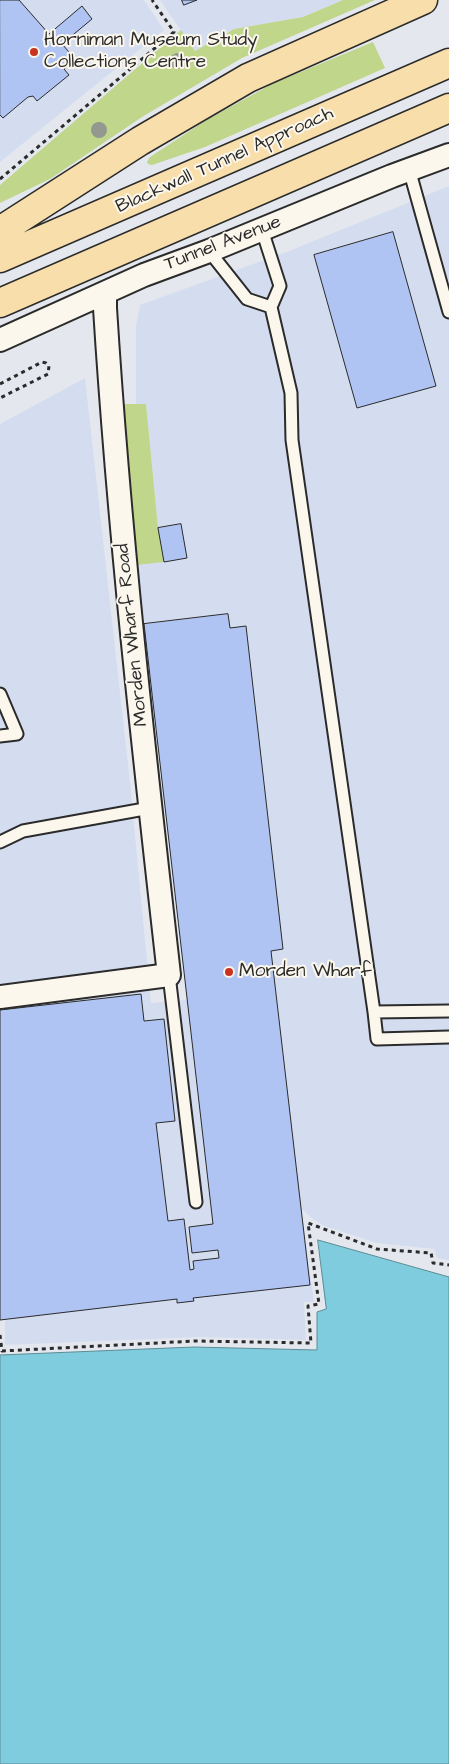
<!DOCTYPE html>
<html>
<head>
<meta charset="utf-8">
<style>
	body { margin:0 }
	canvas { display:block; background:#e4e8ee }
</style>
</head>
<body>
<canvas width="449" height="1764"></canvas>
<script>
const ctx = document.querySelector('canvas').getContext('2d');
ctx.lineJoin = 'round';
function fill(path, color) { ctx.fillStyle = color; ctx.fill(path, 'evenodd'); }
function strokePath(path, color, width, dash) { ctx.strokeStyle = color; ctx.lineWidth = width; ctx.lineCap = dash ? 'butt' : 'round'; ctx.setLineDash(dash || []); ctx.stroke(path); }
function drawText(font, color, halo, rows, align = 'center') {
  ctx.font = font + ' "Architects Daughter",sans-serif'; ctx.lineWidth = 4; ctx.setLineDash([]); ctx.textBaseline = 'middle'; ctx.strokeStyle = halo; ctx.fillStyle = color; for (const [text, x, y, turn = 0] of rows) {
    ctx.save(); ctx.translate(x, y); ctx.rotate((+turn || 0) * Math.PI / 180); ctx.textAlign = isNaN(turn) ? turn : align; if (halo) ctx.strokeText(text, 0, 0); ctx.fillText(text, 0, 0); ctx.restore();
  }
}
fill(new Path2D(`
	M0,0h144l20,30 -164,132z
	M160,0h183l-40,17 -69,12 -39,22z
	M449,186v1074l-12,-2 -3,-9 -58,-6 -54,-18 -13,-9 -8,-8 13,94h-10l2,38 -106,-3 -195,8v-26l-5,1v-896l85,-46 45,404 21,221 36,-3 -50,-435 26,-3 -5,-34 -12,-124h-10v-78l4,-21 149,-54z`), '#d4ddf0');
fill(new Path2D(`
	M343,0h32l-133,58 -100,59 -92,62 -50,24v-18l181,-155 14,21 39,-22 69,-12z
	M373,42l12,26 -180,79 -53,18 -4,-1 -1,-2 3,-5 58,-38 66,-36z
	M120,404h26l12,124 6,34 -27,3z`), '#c0d68b');
const water = new Path2D(`
	M318,1240l131,37v487h-449v-409l194,-8 123,3v-38l9,-3z`);
fill(water, '#7fccde');
strokePath(water, '#5d8c96', 1);
const building = new Path2D(`
	M0,0h19l30,34 33,-28 10,13 -30,25 14,16 -12,9 5,6 -32,26 -4,-5 -5,1 -25,21 -3,-3z
	M182,0h15l-13,5z
	M393,232l43,154 -79,22 -43,-153z
	M181,524l6,34 -23,4 -6,-34z
	M228,614l2,14 16,-2 37,323 -12,2 39,334 -117,13 1,3 -17,2v-4l-177,21v-310l141,-16 3,27 20,-2 11,102 -19,2 12,98 16,-2 6,51 4,-1 -1,-8 26,-3 -1,-8 -26,3 -3,-26 24,-3 -69,-600z`);
fill(building, '#b0c4f3');
strokePath(building, '#2b2b2b', 1);
const service = new Path2D(`
	M409,169l40,143
	M262,230l18,56 -9,21 20,86 1,47 82,572 75,-1
	M209,251l38,48 24,8
	M0,694l17,40 -17,2
	M0,842l23,-11 127,-23
	M169,975l27,227
	M374,1012l3,27 72,-2`);
const minor = new Path2D(`
	M0,340l144,-65 65,-24 183,-75 57,-21
	M0,997l169,-22c-25,-222 -50,-444 -64,-667v-14`);
const trunk = new Path2D(`
	M0,231l140,-90 108,-63 175,-78
	M0,258l449,-195
	M0,303l449,-195`);
strokePath(service, '#2b2b2b', 15);
strokePath(minor, '#2b2b2b', 26);
strokePath(trunk, '#2b2b2b', 31);
strokePath(new Path2D(`
	M0,179l174,-147 -22,-32
	M0,384l42,-22 4,1 3,3 -1,8 -48,24
	M0,1335l2,16 193,-10 116,2 -3,-37 11,-2 -11,-81 69,26 54,4 2,10 16,2`), '#2b2b2b', 3, [4, 4]);
strokePath(service, '#fbf7ec', 11);
strokePath(minor, '#fbf7ec', 22);
strokePath(trunk, '#f8deab', 28);
ctx.fillStyle = '#939890';
for (const [x, y] of [
	[178,61],
	[99,130]
]) { ctx.beginPath(); ctx.arc(x, y, 8, 0, 2 * Math.PI); ctx.fill(); }
for (const [x, y, r, color] of [
	[34,52,5,"#c8321e"],
	[229,972,5,"#c8321e"]
]) { const dot = new Path2D(); dot.arc(x, y, r, 0, 2 * Math.PI); ctx.fillStyle = color; ctx.fill(dot); strokePath(dot, '#fbf7ec', 2); }
drawText('19px', '#2b2b2b', '#fbf7ec', [
	["Horniman Museum Study",44,41],
	["Collections Centre",44,63],
	["Morden Wharf",239,972]
], 'left');
drawText('19px', '#2b2b2b', '#fbf7ec', [
	["Blackwall Tunnel Approach",225,161,-24],
	["Tunnel Avenue",223,244,-21],
	["Morden Wharf Road",133,635,-96]
]);
</script>
</body>
</html>
